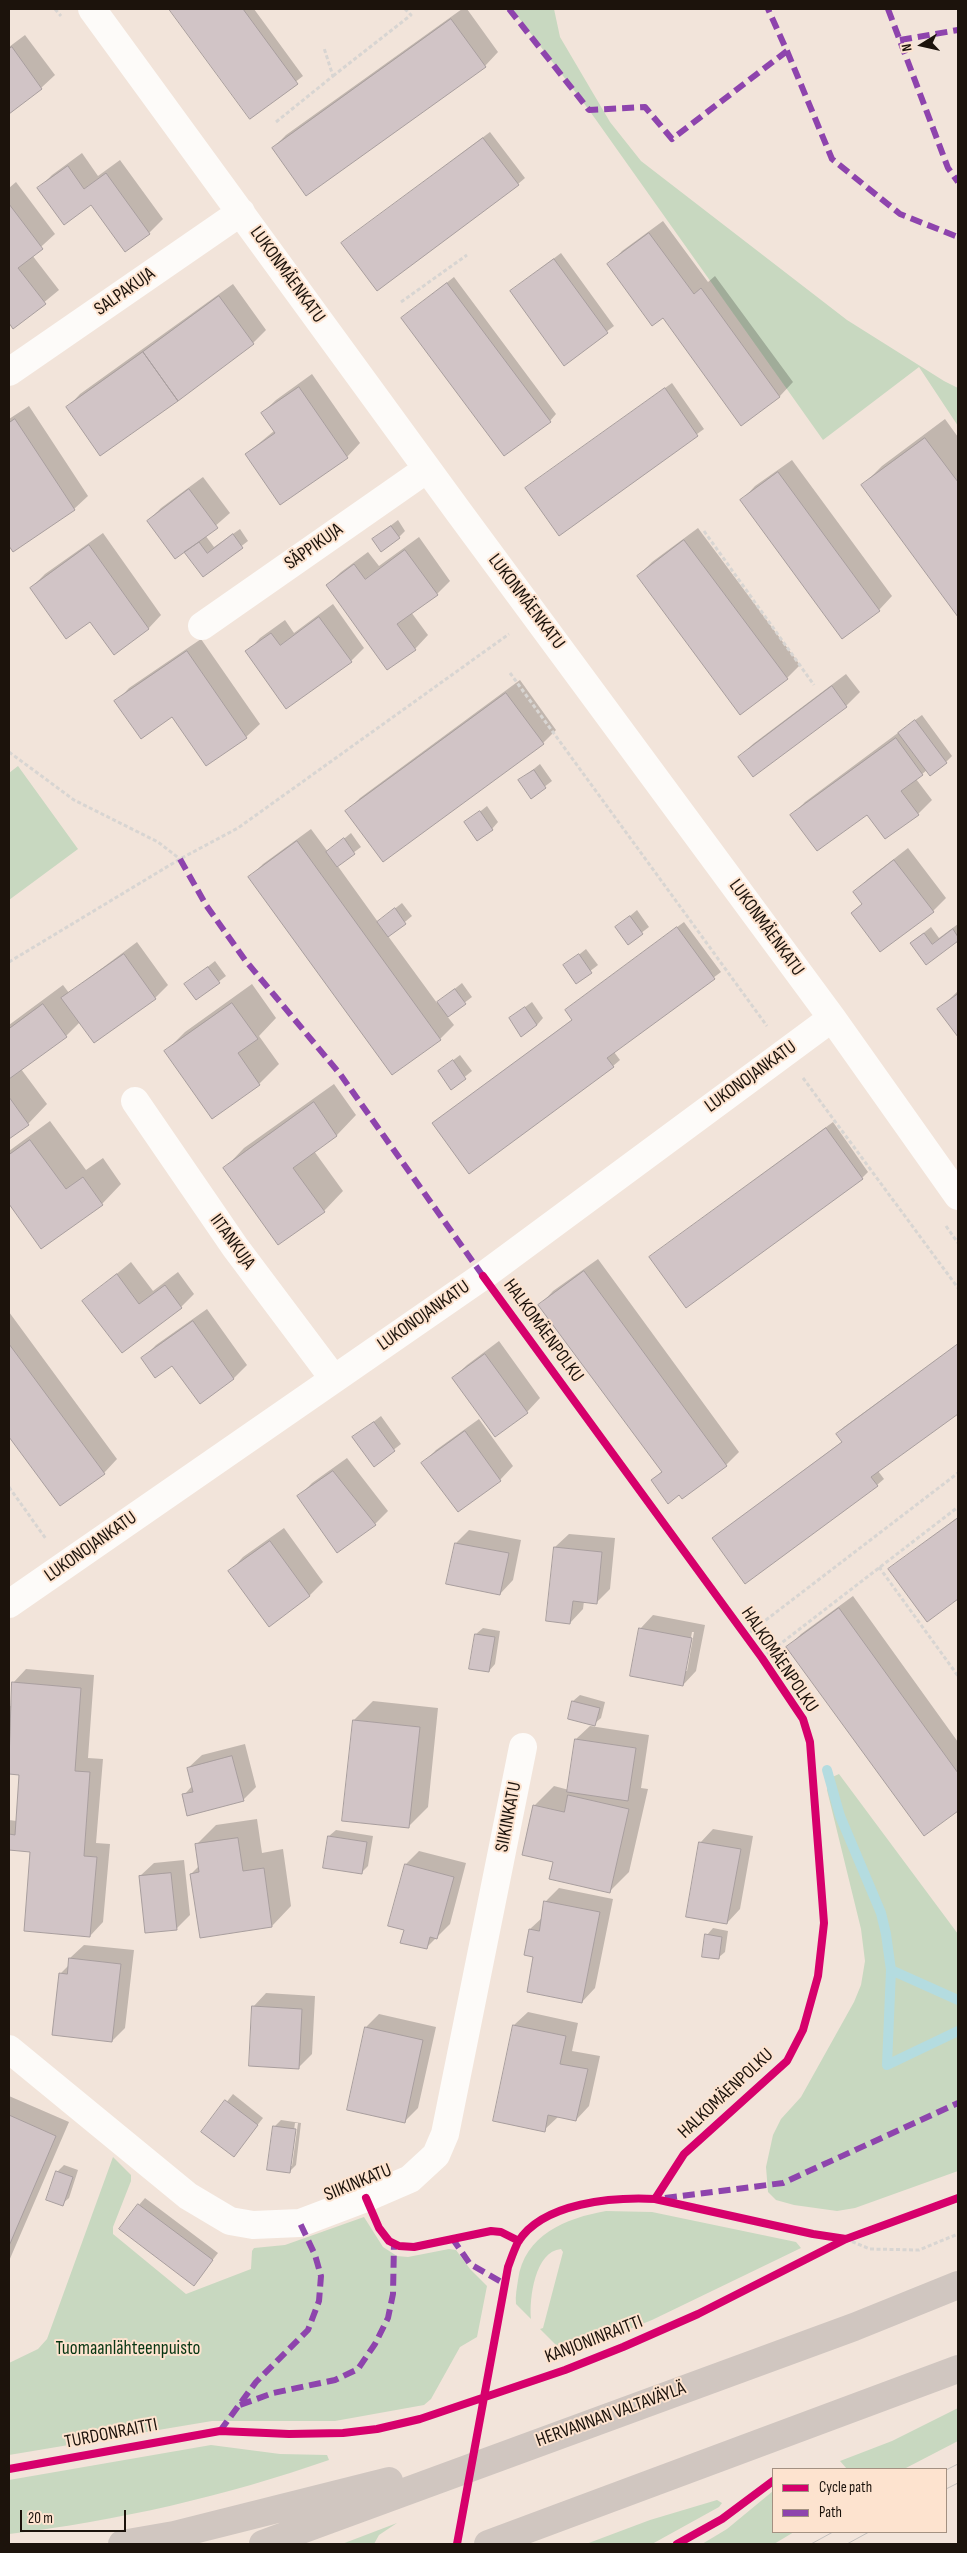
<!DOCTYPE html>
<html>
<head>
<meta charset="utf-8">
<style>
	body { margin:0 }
	#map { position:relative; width:967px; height:2553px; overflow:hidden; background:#f2e4da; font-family:"Sofia Sans Condensed",sans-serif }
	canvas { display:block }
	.frame { position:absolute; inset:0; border:10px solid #1c130c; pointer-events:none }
	.legend { position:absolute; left:772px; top:2468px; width:175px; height:65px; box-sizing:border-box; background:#fde3cf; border:1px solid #a39081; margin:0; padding:6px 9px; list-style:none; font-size:15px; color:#1c130c }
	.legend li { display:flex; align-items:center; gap:10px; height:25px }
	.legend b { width:25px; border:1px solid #a39081 }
	.north { position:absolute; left:897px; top:20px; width:50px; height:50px; -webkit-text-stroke:4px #fde3cf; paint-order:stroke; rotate:260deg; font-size:14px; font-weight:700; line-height:20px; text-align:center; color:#1c130c }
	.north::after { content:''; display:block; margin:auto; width:18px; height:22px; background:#1c130c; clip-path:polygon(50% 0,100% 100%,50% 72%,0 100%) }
	.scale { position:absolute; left:20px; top:2510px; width:106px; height:22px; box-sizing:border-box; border:2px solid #1c130c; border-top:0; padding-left:6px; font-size:15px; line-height:18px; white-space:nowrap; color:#1c130c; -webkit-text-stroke:4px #fde3cf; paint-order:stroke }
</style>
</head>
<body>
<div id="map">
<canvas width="967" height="2553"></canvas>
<div class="frame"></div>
<ul class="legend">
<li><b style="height:6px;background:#d6006c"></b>Cycle path</li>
<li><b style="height:6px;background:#8e44ad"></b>Path</li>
</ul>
<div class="north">N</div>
<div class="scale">20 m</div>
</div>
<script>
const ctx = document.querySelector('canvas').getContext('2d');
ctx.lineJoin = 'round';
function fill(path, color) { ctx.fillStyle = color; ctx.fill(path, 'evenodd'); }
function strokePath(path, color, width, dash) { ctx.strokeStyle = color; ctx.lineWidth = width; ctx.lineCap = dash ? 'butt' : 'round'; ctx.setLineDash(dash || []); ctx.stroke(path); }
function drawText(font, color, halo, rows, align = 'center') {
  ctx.font = font + ' "Sofia Sans Condensed",sans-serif'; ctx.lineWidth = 4; ctx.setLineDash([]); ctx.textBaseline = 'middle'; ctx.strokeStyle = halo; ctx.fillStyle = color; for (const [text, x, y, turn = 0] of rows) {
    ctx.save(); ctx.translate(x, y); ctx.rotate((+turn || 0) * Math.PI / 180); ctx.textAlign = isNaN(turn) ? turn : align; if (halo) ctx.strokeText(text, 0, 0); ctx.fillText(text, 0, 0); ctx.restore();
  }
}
fill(new Path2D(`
	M512,9h42l6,28 50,85 31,39 206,159 97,61 14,7v38l-39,-59 -96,73 -234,-330z
	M18,766l60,83 -69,51v-127z
	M839,1774l119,160v237l-103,37 -18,3 -43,-6 -18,-5 -8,-8 -2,-25 7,-32 8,-16 20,-22 53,-95 7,-17 4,-24 -4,-32 -34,-139 1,-11z
	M113,2157l18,18v6l-18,46v7l73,60 65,-25 1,-18 2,-3 31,-3 79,-28 19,30 14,9 11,1 41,-8 7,1 14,19 17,17 -10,51 -17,10 -29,52 -7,6 -89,16h-123l-203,34v-92l29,-14 9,-10z
	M606,2211l46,1 144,30 5,6 -149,72 -83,33h-5l-24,-24 3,-1 20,-76 -2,-3c-26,2 -32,50 -30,70l-15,-15c-1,-8 1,-16 2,-24 6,-45 48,-62 88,-69z
	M958,2408v33l-54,28h-57l-7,-8 52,-20z
	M211,2445l69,9 47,1 2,5c-103,36 -212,61 -320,74v-54z
	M773,2491v41h21l-20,12h-72l25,-15z
	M717,2500l5,3 -3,4 -67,37h-66l64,-24z
	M397,2523l-18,12 -5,9h-32z`), '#c8d8c0');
fill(new Path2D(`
	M170,9h84l49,67 -53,41z
	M462,9h5l31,43 -13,14 -212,82 13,-13z
	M25,35l30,40 -14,13 -32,24v-65z
	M490,132l35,46 -7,6 -175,59z
	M82,153l16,23 22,-16 43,59 -14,14 -24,17 -33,-47 -53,-15 13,-13z
	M16,182l39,52 -23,21 27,35 -45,37 -5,-6v-133z
	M663,221l45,61 7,-6 78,106 -13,14 -38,28 -79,-108 -54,-51 13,-14z
	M561,253l53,73 -50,38 -53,-73z
	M454,277l102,137 -6,7 -148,-103z
	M233,284l33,46 -13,13 -152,112 -34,-47 13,-14z
	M312,374l48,69 -13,14 -101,-3 28,-23 -12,-18 14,-13z
	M672,383l32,46 -145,105 -33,-46z
	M29,406l59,90 -14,13 -61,41 -4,-6v-125z
	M945,419l13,18v178l-96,-129 20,-20z
	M792,460l100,136 -13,14 -137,-110 13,-14z
	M203,477l27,36 -25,22 9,12 26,-18 8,12 -45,35 -18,-25 -37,-30 13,-13z
	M398,520l7,11 -6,6 -26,2z
	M698,528l102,137 -13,13 -149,-102 14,-14z
	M103,533l58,82 -13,14 -58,-9 -59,-32 14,-14z
	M419,537l31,44 -13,13 -26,18 17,23 -13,14 -88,-64 14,-13 27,-20 11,14z
	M333,604l31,44 -13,13 -104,-9 13,-14 25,-18 9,13z
	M201,639l59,85 -14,13 -130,-35 13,-14z
	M846,674l14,18 -14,14 -93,69 -13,-18 13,-13z
	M520,680l36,50 -13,13 -196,68 13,-13z
	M922,715l30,41 -6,6 -19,8 -11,9 16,21 -14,14 -32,24 -18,-25 -76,2 13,-13z
	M540,764l12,17 -21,16 -11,-17z
	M487,806l11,16 -6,7 -26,-6z
	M311,829l17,23 23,-19 10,14 -24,18 41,57 24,-19 10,13 -24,20 49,67 25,-20 10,14 -25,19 7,9 -14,14 -47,34 -143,-196 13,-13z
	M908,848l38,50 -13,13 -81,2 11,-10 -8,-11 13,-13z
	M637,910l12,17 -21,16 -11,-16z
	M684,922l37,50 -107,80 6,8 -7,6 -144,106 -35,-49 139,-104 -7,-9 7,-6z
	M958,924v16l-32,23 -15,-20 20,-16 8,11z
	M137,942l31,43 -13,13 -75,24 -14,14 -45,33 26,35 -19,20 -19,14v-113l54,-40 6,8z
	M586,949l12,16 -22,17 -11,-16z
	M215,961l11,15 -30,23 -10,-15z
	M252,984l24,34 -17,18 20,28 -20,20 -47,33 -46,-66 19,-19z
	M958,991v44l-19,-26z
	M532,1002l11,16 -6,7 -27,-7z
	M460,1055l12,16 -21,17 -12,-17z
	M334,1084l22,31 -19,20 -23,16 29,40 -19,20 -99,-43 19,-20z
	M50,1121l36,49 17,-12 18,26 -19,20 -61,43 -32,-45v-51z
	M833,1122l35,50 -6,6 -212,79z
	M598,1259l141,193 -13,13 -46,29 -27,-14 9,-9 -122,-166 13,-14z
	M131,1262l22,29 25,-19 16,22 -13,13 -97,-6z
	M207,1309l40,56 -13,13 -34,24 -27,-38 -30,-6 13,-13z
	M9,1312l108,147 -13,14 -44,32 -51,-71z
	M499,1341l41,57 -13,14 -32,23 -42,-57 14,-13z
	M958,1344v68l-80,59 6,8 -7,6 -164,53 130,-97 -5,-7 6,-7z
	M381,1416l20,28 -27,21 -20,-28z
	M479,1419l34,47 -13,14 -77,-17 13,-13z
	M347,1458l41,53 -13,13 -76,-28 13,-13z
	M958,1517v81l-31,22 -37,-51z
	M284,1528l39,54 -13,13 -41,30 -39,-54 13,-14z
	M469,1530l52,10 -8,40 -13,14 -44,-51z
	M569,1534l46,4 -5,51 -14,14 -12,-2 -1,8 -13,14 -15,-76z
	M853,1596l105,146v67l-34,25 -136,-187 13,-13z
	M653,1615l52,10 -9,46 -13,14 -43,-56zM692,1632h2l-7,39h-2z
	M483,1628l17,3 -5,33 -6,7 -13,-37z
	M26,1669l68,6 -6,83 15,1 -7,84 14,1 -7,78 -13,14 -58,-85 -23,-2v-29l8,1 3,-47 -11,-1v-67h2l2,-23z
	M580,1695l25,7 -4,16 -7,6 -25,-6 4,-17z
	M373,1701l65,7 -10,99 -19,19 -55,-106z
	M590,1726l59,9 -8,53 7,1 -19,83 -20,20 -55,-31 -20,-55 20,-20 15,4 7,-51z
	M245,1744l11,43 -13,13 -59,-5 9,-10 -5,-17 14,-13z
	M257,1819l5,34 21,-4 8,57 -19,20 -71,10 -10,-62 8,-8 -3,-21 20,-20z
	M713,1829l40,7 -13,73 -13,14 -27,-80z
	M336,1830l37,6 -5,30 -6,6 -33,-36z
	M419,1851l47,12 -16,61 -24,24 -20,-19v-65z
	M184,1860l6,55 -14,14 -36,-53 14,-13z
	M559,1888l54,11 -18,89 -13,14 -47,-46 -5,-27 13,-12 2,-15z
	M713,1928l15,3 -3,21 -7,6 -11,-23z
	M84,1945l50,5 -9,78 -13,13 -52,-67 10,-10v-6z
	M266,1993l49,3 -3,58 -13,13 -46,-60z
	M528,2012l50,11 -6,28 28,5 -11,50 -13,14 -18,-3 -14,13 -30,-105z
	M379,2014l57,13 -18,81 -13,13 -39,-94z
	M233,2094l30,24 -29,37 -31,-23z
	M9,2096l60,26 -60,139z
	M281,2120l20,3 -5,42 -7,7 -15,-45zM295,2123h3l-6,43h-3z
	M64,2165l14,5 -9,28 -7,6 -5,-32z
	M145,2198l73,55 -24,31 -55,-79z`), '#0003');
strokePath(new Path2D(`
	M827,1770l13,46 41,97 5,21 5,36 -4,95 71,-34
	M891,1970l67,30`), '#b4dce0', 10);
const building = new Path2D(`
	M169,9h74l55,75 -48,35z
	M451,19l35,48 -180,129 -34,-48z
	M12,47l30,42 -33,25v-65z
	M483,138l36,47 -142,106 -36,-48z
	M68,166l16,23 22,-16 44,61 -25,18 -34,-47 -27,20 -27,-37z
	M9,204l34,45 -25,19 28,36 -33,25 -4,-6z
	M649,233l45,61 7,-6 79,109 -39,29 -78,-108 -11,8 -45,-62z
	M554,259l54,74 -44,33 -54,-75z
	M447,283l104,139 -47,34 -103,-138z
	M219,296l35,48 -76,57 -35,-49z
	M143,352l35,49 -78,55 -34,-49z
	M299,387l49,71 -68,47 -35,-51 30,-21 -14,-20z
	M665,388l33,48 -139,100 -34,-48z
	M15,419l60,91 -62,42 -4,-6v-123z
	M925,438l33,44v135l-97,-132z
	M778,472l102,139 -38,28 -102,-139z
	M189,489l29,39 -43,31 -28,-38z
	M391,526l9,12 -19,14 -9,-13z
	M233,534l10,14 -40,29 -19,-25 15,-10 8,11z
	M684,540l104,139 -48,36 -103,-139z
	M89,545l60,84 -35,26 -24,-33 -24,17 -36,-51z
	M405,550l33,45 -41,29 19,26 -29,20 -61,-85 28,-21 11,15z
	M319,617l33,45 -66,47 -41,-58 26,-18 9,12z
	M187,651l60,87 -41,28 -34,-49 -31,22 -27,-38z
	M832,686l15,21 -94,70 -15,-20z
	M506,693l38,51 -161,118 -38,-51z
	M915,720l32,43 -17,13 -32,-43z
	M896,738l27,37 -22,16 18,24 -34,24 -18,-24 -50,36 -27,-36z
	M534,770l12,18 -15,11 -13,-19z
	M480,811l13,19 -16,11 -13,-19z
	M344,838l11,16 -18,13 -11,-15z
	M297,841l144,199 -49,35 -144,-198z
	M894,860l40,52 -54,40 -29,-39 11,-9 -9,-12z
	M395,908l11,16 -18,13 -11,-15z
	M630,916l13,18 -15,11 -13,-18z
	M677,927l38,52 -108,79 7,9 -145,107 -37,-51 140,-103 -7,-10z
	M953,929l5,8v4l-32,24 -16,-22 14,-10 8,11z
	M124,954l32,45 -62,44 -33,-45z
	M579,954l13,19 -16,11 -13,-19z
	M208,967l12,16 -24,17 -12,-16z
	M455,989l11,15 -18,13 -11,-15z
	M958,994v43l-21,-28z
	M232,1003l26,36 -20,14 22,32 -48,34 -48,-68z
	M43,1004l24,33 -58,42v-50z
	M525,1007l12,18 -16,12 -12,-19z
	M453,1060l13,19 -15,11 -13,-19z
	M9,1097l20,28 -20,14z
	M314,1102l23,34 -44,32 32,44 -47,33 -55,-77z
	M826,1128l37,51 -177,129 -37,-51z
	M30,1140l36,49 17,-12 20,28 -62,44 -32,-45v-49z
	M584,1271l143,195 -45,33 -3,-4 -11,9 -17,-24 11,-8 -124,-167z
	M117,1274l22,30 26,-19 17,23 -60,45 -40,-52z
	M193,1321l41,58 -34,25 -28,-38 -17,12 -14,-20z
	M9,1344l96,130 -45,32 -51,-69z
	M958,1344v70l-87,63 7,9 -133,98 -33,-46 130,-96 -6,-8z
	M485,1354l43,59 -33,24 -43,-59z
	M374,1422l21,29 -21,16 -22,-30z
	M465,1431l36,50 -43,31 -37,-49z
	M333,1471l43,54 -39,28 -40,-57z
	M958,1518v81l-31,23 -39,-53z
	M270,1541l40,55 -41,31 -41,-56z
	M455,1543l54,10 -9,42 -54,-11z
	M554,1547l48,5 -5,52 -24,-3 -3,23 -24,-3z
	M839,1608l119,165v38l-34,25 -138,-189z
	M639,1628l53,10 -9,48 -53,-10z
	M475,1634l20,3 -6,35 -20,-3z
	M12,1682l69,6 -6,83 15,1 -6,84 13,1 -7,80 -66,-6 6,-79 -21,-2v-16l6,1 4,-60 -10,-1z
	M572,1701l28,7 -5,18 -27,-7z
	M353,1720l67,7 -11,101 -67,-7z
	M575,1739l61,9 -8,53 -61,-9z
	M232,1756l12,45 -57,15 -5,-22 11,-2 -6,-24z
	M568,1795l61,14 -19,84 -61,-14 4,-17 -31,-7 11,-50 31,7z
	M328,1836l39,6 -5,32 -39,-6z
	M238,1838l5,33 21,-3 8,59 -72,11 -10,-64 9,-2 -4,-28z
	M699,1842l42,7 -14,75 -41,-7z
	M405,1864l49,13 -17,62 -7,-2 -3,12 -27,-6 4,-13 -16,-4z
	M171,1873l6,57 -32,3 -6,-57z
	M544,1901l56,11 -18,91 -55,-11 6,-35 -9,-2 5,-26 10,2z
	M705,1934l17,3 -3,22 -17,-2z
	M69,1958l52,6 -9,78 -60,-7 7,-62 8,1z
	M252,2006l50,3 -3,60 -50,-3z
	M513,2025l53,11 -6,28 28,5 -12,52 -28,-6 -3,17 -52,-11z
	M365,2027l58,13 -18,83 -58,-13z
	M225,2100l33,25 -24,32 -33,-25z
	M9,2115l47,21 -47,110z
	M273,2126l23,3 -6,44 -23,-3z
	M56,2171l17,6 -10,29 -17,-6z
	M138,2204l75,56 -19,26 -75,-57z`);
fill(building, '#d1c4c6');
strokePath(building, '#a89e9e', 1);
strokePath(new Path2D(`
	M55,9l6,7
	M333,76l78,-61 -6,-6
	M276,122l57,-46 -9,-28
	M401,302l66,-47
	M704,531l110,154
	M510,673l257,353
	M9,752l65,48 84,42 22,17
	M9,962l171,-103 58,-31 271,-194
	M803,1078l155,210
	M946,1226l12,17
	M9,1487l37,52
	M879,1567l79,109
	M745,1636l213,-163
	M762,1658l196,-151
	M846,2239l24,10 49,1 39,-16`), '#d8d5d2', 3, [4, 2.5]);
strokePath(new Path2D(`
	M92,9l366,502 374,507 126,178
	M9,372l232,-160
	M202,626l225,-157
	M135,1101l100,146 99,132
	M9,1604l474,-328 349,-258
	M9,2049l179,147 42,25 23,4 47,-2 66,-25 44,-19 26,-24 9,-21 78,-387`), '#fdfbf9', 28);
strokePath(new Path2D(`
	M122,2544l52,-9 215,-54
	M263,2544l591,-217 104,-42
	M488,2544l470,-175`), '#d0c6c0', 28);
strokePath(new Path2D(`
	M946,2470l12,-6
	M946,2489l12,-6
	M811,2544l22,-12
	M847,2544l22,-12`), '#c5c1be', 1);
strokePath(new Path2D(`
	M509,9l80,101 56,-3 27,32 115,-88 -19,-42
	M888,9l60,159 10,14
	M900,40l58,-10
	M787,51l45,108 68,55 58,23
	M180,859l26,46 39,55 95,114 143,202
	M665,2198l118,-15 175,-80
	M452,2238l18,26 35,20
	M240,2405l33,-12 62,-13 23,-11 17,-25 13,-26 5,-24 1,-50
	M220,2431l36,-49 52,-52 11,-29 2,-25 -6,-21 -15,-32`), '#8e44ad', 6, [12, 6]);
strokePath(new Path2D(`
	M483,1276l279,382 41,61 7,23 14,181 -6,53 -15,54 -16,31 -103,93 -29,45
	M366,2198l13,30 10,13 10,5 15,1 77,-16 10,1 18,9
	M9,2469l211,-38 69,3 54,-1 34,-4 43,-10 145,-49 58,-23 75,-33 148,-75 112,-41
	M457,2544l51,-277c3,-8 6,-17 10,-25 25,-40 96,-45 137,-43l158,35 33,5
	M677,2544l45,-25 51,-38`), '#d6006c', 8);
drawText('19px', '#1c130c', '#fde3cf', [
	["LUKONMÄENKATU",287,275,54],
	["SALPAKUJA",125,292,-35],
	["SÄPPIKUJA",314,547,-35],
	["LUKONMÄENKATU",526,602,53],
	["LUKONMÄENKATU",766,928,54],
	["LUKONOJANKATU",751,1077,-36],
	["IITANKUJA",232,1242,54],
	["LUKONOJANKATU",424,1316,-35],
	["HALKOMÄENPOLKU",543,1331,54],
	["LUKONOJANKATU",91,1547,-35],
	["HALKOMÄENPOLKU",779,1660,56],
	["SIIKINKATU",509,1817,-79],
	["HALKOMÄENPOLKU",726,2094,-43],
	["SIIKINKATU",358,2183,-22],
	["KANJONINRAITTI",594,2340,-21],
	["HERVANNAN VALTAVÄYLÄ",611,2415,-20],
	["TURDONRAITTI",111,2434,-11]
]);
drawText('19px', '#073613', '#fde3cf', [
	["Tuomaanlähteenpuisto",128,2349]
]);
</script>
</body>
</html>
